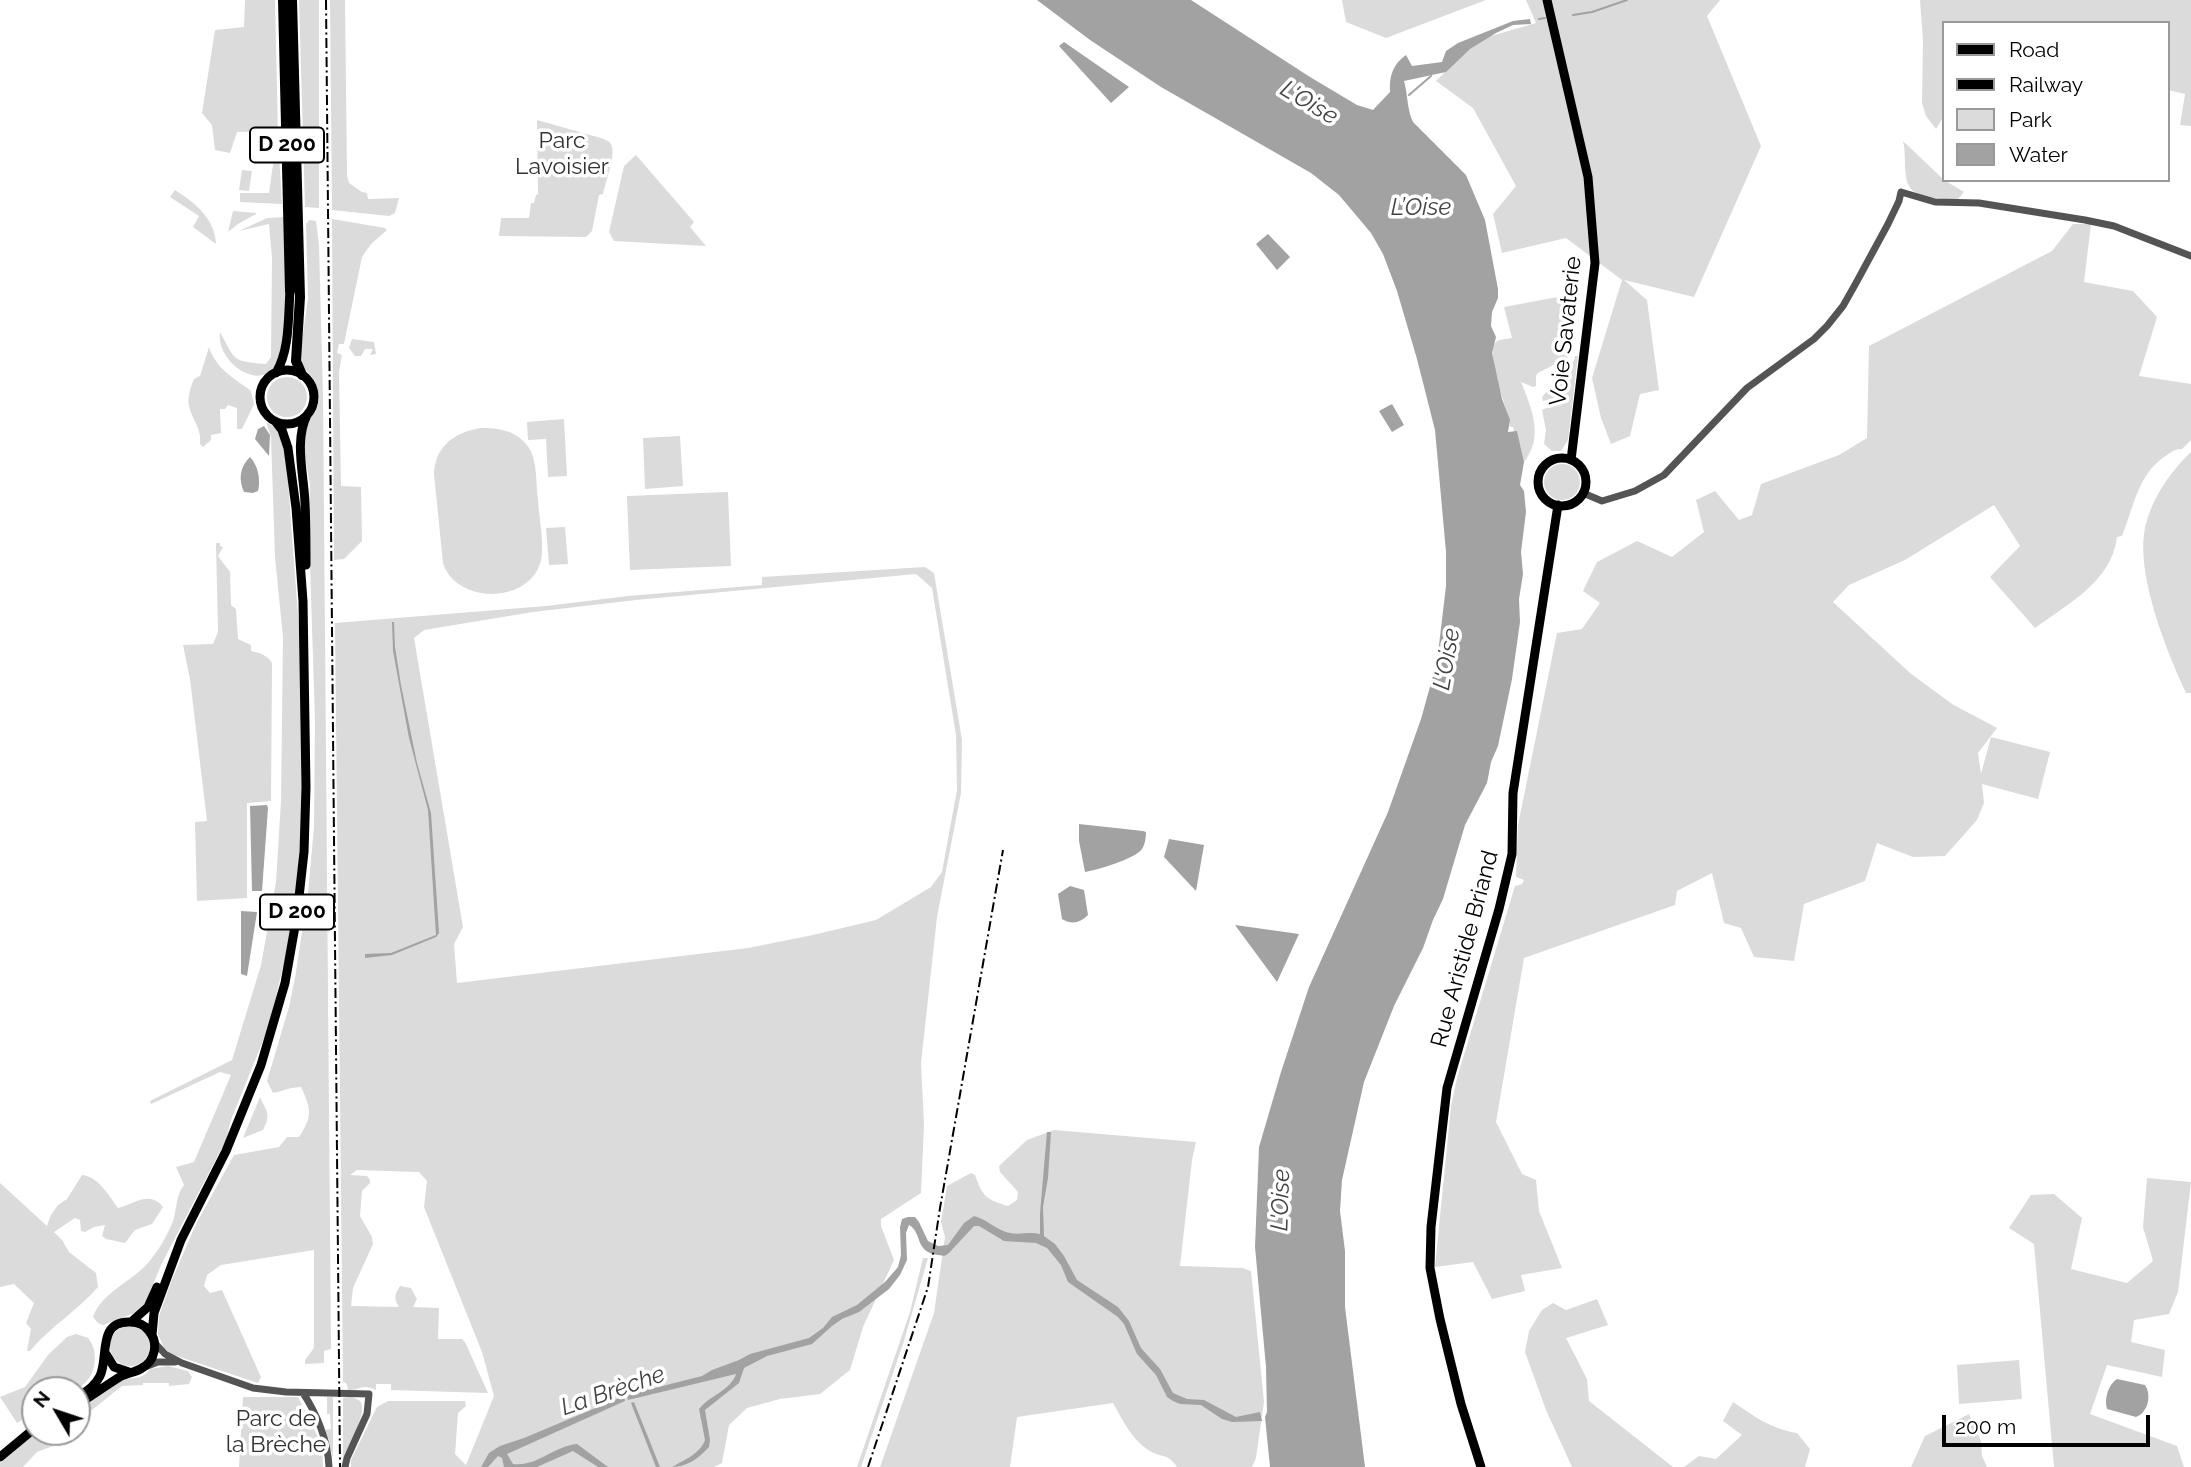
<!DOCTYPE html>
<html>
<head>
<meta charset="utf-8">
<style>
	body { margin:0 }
	#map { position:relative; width:2191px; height:1467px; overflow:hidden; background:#fff; font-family:Raleway,sans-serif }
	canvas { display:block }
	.legend { position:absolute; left:1942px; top:21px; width:228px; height:161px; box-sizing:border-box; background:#fff; border:2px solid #999; margin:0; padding:9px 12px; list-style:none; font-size:21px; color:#000 }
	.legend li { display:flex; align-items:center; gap:14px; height:35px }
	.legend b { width:35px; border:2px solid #999 }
	.north { position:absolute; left:21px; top:1376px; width:70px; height:70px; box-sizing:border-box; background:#fff; border:2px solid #999; border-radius:50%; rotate:309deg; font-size:19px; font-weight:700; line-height:28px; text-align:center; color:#000 }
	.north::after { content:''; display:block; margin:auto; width:24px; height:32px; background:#000; clip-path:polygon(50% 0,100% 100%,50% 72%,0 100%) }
	.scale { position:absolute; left:1942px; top:1415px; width:208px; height:32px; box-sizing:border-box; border:4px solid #000; border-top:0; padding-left:9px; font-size:21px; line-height:24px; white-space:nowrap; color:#000; -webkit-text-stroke:5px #fff; paint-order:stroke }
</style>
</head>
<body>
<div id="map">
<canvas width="2191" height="1467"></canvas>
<ul class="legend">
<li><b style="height:9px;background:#000"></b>Road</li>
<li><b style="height:9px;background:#000"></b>Railway</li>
<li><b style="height:19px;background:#dbdbdb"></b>Park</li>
<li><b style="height:19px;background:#a2a2a2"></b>Water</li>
</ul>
<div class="north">N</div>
<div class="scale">200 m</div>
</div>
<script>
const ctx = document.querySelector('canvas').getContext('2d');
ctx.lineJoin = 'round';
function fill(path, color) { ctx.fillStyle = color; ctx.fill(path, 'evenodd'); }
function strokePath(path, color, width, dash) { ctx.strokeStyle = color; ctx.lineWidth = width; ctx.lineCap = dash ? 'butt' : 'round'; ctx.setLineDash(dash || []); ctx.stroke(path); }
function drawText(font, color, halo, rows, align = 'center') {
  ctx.font = font + ' Raleway,sans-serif'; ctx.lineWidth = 7; ctx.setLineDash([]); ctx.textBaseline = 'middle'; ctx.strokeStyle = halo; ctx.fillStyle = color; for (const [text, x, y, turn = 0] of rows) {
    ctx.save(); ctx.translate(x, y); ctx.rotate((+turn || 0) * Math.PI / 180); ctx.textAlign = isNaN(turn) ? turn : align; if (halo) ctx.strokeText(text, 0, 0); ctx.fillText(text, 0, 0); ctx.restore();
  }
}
fill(new Path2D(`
	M245,0h30l3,136 4,68 -42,-2v-9h29l8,-57 -8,-5 -32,1 -7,21 -15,-3 -3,-25 -10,-12 13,-83 29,-3z
	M299,0h20v208l-14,-1z
	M330,0h15l2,175 2,8 13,9 5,1 1,6 31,-1 -4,15 -6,3 -57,-6z
	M1342,0h144l-100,38 -40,-16z
	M1526,0h194l-13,16 54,130 -67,151 -70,-17 23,20 12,90 -19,4 -10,42 -19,8 -10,-26 -9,-40 30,-98 -56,-42 -64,15 -9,-39 23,-28 -43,-78 -37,-27 41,-41 59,-17z
	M1920,0h271v126l-11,-1 5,-31 -17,-4v-67h-224v93l-8,13 -10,-13 -4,-13 1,-63z
	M537,120l67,19c4,2 7,3 8,8 3,9 -7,37 -9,47l-4,1 -7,36 -6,6 -87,-1 2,-18h28l2,-15h3l2,-8 2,-1z
	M1903,141l41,39 20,12 -6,7c-18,0 -50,2 -52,-23 -2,-12 0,-23 -3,-35z
	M636,155l58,67 -4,5 16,19 -92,-5 -5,-9 15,-66z
	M242,170l10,1 -3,20 -10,-1z
	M175,190c20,13 40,28 41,54l-23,-17 6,-11 -29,-19z
	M233,211l23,2v1l-18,10 -10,8z
	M284,217c0,42 7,88 -2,129 -1,4 -2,11 -4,15 -16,35 -63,0 -58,-29 16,29 11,29 46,32l5,-7 1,-99 -3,-34 -30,7 28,-13z
	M332,219l53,9 2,2 -16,14 -9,13 -18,87h-5l-2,9 5,2 -3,17 2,114 20,1 1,54 -18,18 -10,1z
	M309,220l7,1 3,24 4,151 8,953 -7,2v12l-19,1v-4l9,-12v-98l-93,15 -14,10 -3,11 6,7 12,-3 39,87 -3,6 -87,-29 -7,-6 -6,-14 1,-18 12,-34 25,-58 38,-69 45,-8 8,-10h12c14,-21 12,-28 2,-50 -10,0 -18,4 -28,6l-6,-12 22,-74 6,-29 13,-85 6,-66 1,-106 -6,-188 1,-48 -7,-40 2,-20 12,-17 2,-10 -4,-17 -12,-14 -3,-13 8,-55 -2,-75z
	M2073,224h18l-7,58 49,9 24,26 -18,59 52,8v56l-9,9c-7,0 -9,2 -15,6 -29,18 -33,51 -45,81l-5,1c-5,44 -49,67 -82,91l-45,-51 30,-31 -26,-41 -89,55 -56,25 -16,17 77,71 42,31 45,24 -19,25 3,21 10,-37 59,15 -12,47 -56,-15 2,19 -7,17 -32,36 -32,1 -36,-14 -12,38 -61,23 -10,57 -40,-4 -13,-29 -17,-5 -12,-50 -35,18 -2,14 -151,53 -28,164 26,52 14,6 3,31 23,57 -41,7 4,16 -33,8 -19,-37 -38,5 16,-161 6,-28 58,-192 7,-2 2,-4 -8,-3 2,-52 39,-192 25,-4 18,-26 -17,-12 14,-29 40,-21 35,16 32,-25 -8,-32 19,-9 24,29 13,-5 9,-31 78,-29 28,-17 2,-92 183,-95z
	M1574,294l-2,55 -3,8 -31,16 -2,3v10l-3,1 -12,-5c11,27 23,55 3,80l-7,-30h-3l-1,-5h-3c0,-16 -27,-72 -14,-85 3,-3 11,-3 16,-4l-8,-31z
	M352,339l22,3 2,12 -6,1 3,-6h-8l-4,7h-6l-6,-8z
	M209,347c7,22 25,31 42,44l3,13 -12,25h-5v-21l-9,-3 -3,4h-5l1,24 -10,2v5l-8,7 -3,-3c2,-16 -8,-24 -11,-38 -2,-6 2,-21 5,-27l6,-3z
	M1575,356h3l-10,84 -7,11h-9l-8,-7 2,-14 -4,-20 7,-3 -3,-7 -3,1 -1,-4 32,-36z
	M267 397a20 20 0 1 1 40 0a20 20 0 1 1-40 0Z
	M564,419l3,57 -19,1 -2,-38 -18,1 -1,-18z
	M266,422c18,8 18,28 21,46l14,187 1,151 -4,70 -12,78 -17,72 -38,94 -5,20 -65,125 -15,37 -6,9 -37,14 -5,-2 -5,-6c8,-24 38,-35 54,-53 11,-12 20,-28 26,-43 4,-12 3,-27 11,-36l-8,-18 18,-5 37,-87 -11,-3 -69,32 -1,-3 82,-41 29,-95 15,-83 5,-81 2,-164 -8,-80 -4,-120z
	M481,428c16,0 33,2 44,15 4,4 7,9 8,14 4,13 3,29 5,43 1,17 5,36 4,53 0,5 -2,11 -4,16 -19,36 -83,32 -95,-6l-9,-89c1,-28 21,-42 47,-46z
	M680,436l3,50 -38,3 -2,-51z
	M2191,452v241h-5c-19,-41 -48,-113 -42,-159 5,-32 25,-61 47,-82z
	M1544 482a18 18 0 1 1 36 0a18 18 0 1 1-36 0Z
	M728,492l3,74 -101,4 -3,-74z
	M565,527l3,37 -19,1 -3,-37z
	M216,543h4v3l3,1 -5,9 12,16 1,33 5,4 2,30 13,6v6c9,2 16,4 21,12l-1,138 -24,2v95l-50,3 -2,-79 12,-1 -17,-142 -7,-34 30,-1 5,-12z
	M925,567l9,6 28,167 -1,53 -24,124 -16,146 3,61 -3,69 -40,26v7l13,34 -31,67 -13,43 -30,24 -40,5 -33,9 -18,17 -7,38 -8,4h-363v-7l26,-53 11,-6h77l1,5 -8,7 -3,41 11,11 28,-69 -12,-44 -58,-145 3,-26 -8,-9 -62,-2 -7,5 17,1 3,4v3l-8,8 -2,25 12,21 1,7 -20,44 -2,18 48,1c-5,-8 -5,-12 1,-21l11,2 6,11 -4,8 26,1 -1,31h24l3,3 23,51 -97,-3v-6h-15v6c-15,-7 -16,1 -28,0l-1,-6 -4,-3 -8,-758 211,-17 82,-10 134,-11v-8zM916,574l16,14 24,147 1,55 -15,82 -11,15 -55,33 -63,15 -65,13 -291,35 -3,-39 9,-17 -49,-289 10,-8 109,-18 103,-12z
	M260,1097c7,15 11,18 3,33l-20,8z
	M1054,1130l142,12 -4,18 -12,106 62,2 9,3 13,131 -8,56 -4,9h-75c-9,-14 -16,-9 -29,-17 -17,-12 -25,-29 -35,-47l-96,14 -7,50h-130l54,-154 11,-76 -4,-15 6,-36 24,-13 4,2c7,21 12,25 33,31l9,-6 1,-8 -18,-20 -1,-6 28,-26z
	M82,1175c16,1 27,21 36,33 16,-4 32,-18 45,-1l-11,17 -17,6 -10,13 -19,-4 -4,-3 3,-11 -11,2 -9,5 -4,-1 -1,-11 -5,-2 -21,14 8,8 7,12 27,21 2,14c-21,24 -48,40 -68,64h-3l4,-22 -5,-6 8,-20 -20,-19 -14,3v-104l47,43 4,-11 7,-10 9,-6z
	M2147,1178l44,4 -13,110 -9,22 -35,6 -3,22 34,8 -3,27 -55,-12 -17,49 87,32 7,21h-130l-20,-223 -25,-16 22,-33 23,-1 28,24 -11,51 56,14 26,-22 -10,-34z
	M923,1258h5l-24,83 -43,126h-4l53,-155z
	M1597,1299l11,26 -42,13 21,41 2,22 84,66h-101l-26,-57 -21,-58 4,-21 13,-21 11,-7 13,7z
	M110 1346a20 20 0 1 1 40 0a20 20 0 1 1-40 0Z
	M76,1334l12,4c13,15 7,45 -13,51 -11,4 -28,1 -40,1v22l-18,11 -17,-26 25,-10 23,-32 19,-18z
	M2019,1360l3,39 -63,5 -2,-39z
	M168,1366l20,5 4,6 -3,7 -20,2v-3h-26v2l-21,1 -45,36v-13c13,-7 30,-23 43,-28 12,-5 22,0 30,-12z
	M350,1396c2,1 7,3 10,5 9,10 -12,45 -17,57v-60z
	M243,1397h55l24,48 1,22h-84z
	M327,1397h6v60l-9,-27 7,-1 -1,-15h-3z
	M1733,1402c21,14 38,27 64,31l13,16 -5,18h-121l15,-11 17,3 26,-24 -19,-14z
	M1969,1414l12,27 1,15 5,11h-76l14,-31z
	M37,1432h7l-3,5 12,9 -16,6 -14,15h-23v-4z`), '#dbdbdb');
fill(new Path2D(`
	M1037,0h154l119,77 47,28 16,5 17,-18c-1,-16 3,-28 16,-37l6,11 30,-4 4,-11 12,-8 55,-22 17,-2 1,5 -18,1 -17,8 -26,16 -24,23 -42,9c4,14 3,29 9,41l53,53 19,45 13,69v9l-6,14 -1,14 5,11 -4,16 10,46 8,21 -2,12 9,-1 7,31 -4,23 4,6 2,21 -5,40 2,22 -4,25 1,23 -8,57 -14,67 -7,16 -4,21 -22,42 -22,74 -10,21 -10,28 -29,58 -30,76 -22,98 -2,31 5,40v56l20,160h-95l-5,-50 2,-5 -1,-45 -11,-120 4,-100 22,-75 28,-85 79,-175 33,-93 12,-43 6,-31 7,-59v-34l-11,-122 -18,-71 -20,-68 -14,-37 -12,-21 -32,-38 -28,-22 -150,-86 -71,-47z
	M1064,42l65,45 -18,16 -52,-57z
	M1268,234l22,23 -13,13 -21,-26z
	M1392,404l12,21 -12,7 -13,-21z
	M264,426l6,9 -1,21 -14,-17 3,-10z
	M250,457c8,8 11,23 8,34l-5,2 -9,-1c-6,-13 -4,-25 6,-35z
	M392,622h2l1,25 6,38 16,78 14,50 8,120 -3,4 -44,18 -27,3v-4l26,-1 45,-18 -8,-125 -19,-72 -16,-87z
	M267,805l1,3 -6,83h-10l-2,-85z
	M1079,824l64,7 3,1c0,5 -1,13 -4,17 -7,10 -45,21 -57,23l-6,-31z
	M1169,839l35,6 -8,46 -32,-34z
	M1070,886l14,4 4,25c-8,8 -16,10 -26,4l-4,-25z
	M241,911l16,1 -10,64 -6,-2z
	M1235,925l64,9 -22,48z
	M1047,1132h4l-3,46 -5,29 1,29 11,8 9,12 13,24 41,27 11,14 12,27 19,21 13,24 14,6 17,1 32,17 24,-5 2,9 -30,1 -10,-3 -21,-14 -21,-1 -7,-3 -6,-4 -11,-22 -19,-21 -13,-30 -6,-7 -50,-35 -7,-17 -14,-17 -11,-5 -32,-2 -25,-15h-5l-25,27c-6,4 -3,3 -11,2 -24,-3 -15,-22 -29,-30l-3,8 1,27 -7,15 -11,14 -30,23 -17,7 -10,7 -20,18 -45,12 -23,12 -5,15 -34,27 5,30 -1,7c-10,11 -22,20 -37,20 12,-7 28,-13 33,-27l-6,-31c10,-13 32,-19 37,-35l-108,26 -1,-5 75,-19 10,-6 27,-10 11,-6 59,-16 14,-10 9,-11 25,-12 28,-23 13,-15 3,-12 -1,-28 2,-8 6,-2h7l4,5 9,19 10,5 10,-1 16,-22 10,-7c12,3 20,12 32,16 12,4 22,-1 34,2v-21z
	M2117,1379l28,6c7,10 3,28 -9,32l-29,-8c-3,-10 1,-24 10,-30z
	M624,1396l1,5 -118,53 6,10c24,3 41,-18 64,-20l31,23h-10l-25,-16 -36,16h-33l-2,-9 -4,-2 -10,11h-7l8,-14 11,-7 24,-8z
	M634,1402l26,65h-4l-25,-64z`), '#a2a2a2');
strokePath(new Path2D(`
	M1573,15l19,-3 35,-12
	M1539,19l6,-1
	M1409,95l22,-19`), '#a2a2a2', 2);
strokePath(new Path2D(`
	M1583,493l19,8 33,-10 29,-16 83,-87 67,-49 13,-13 16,-20 13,-23 32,-59 11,-23 2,-9 34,10 44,1 106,17 29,6 77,30
	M155,1343l10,11 17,9 71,25 33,4 83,2 -2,20 -20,44 -2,9
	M145,1367l13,-5h17
	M303,1393c14,21 25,48 26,74`), '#545454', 7);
strokePath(new Path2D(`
	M1547,0l41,177 7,86 -24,197
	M260 397a27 27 0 1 1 54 0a27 27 0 1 1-54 0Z
	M276,373c14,-24 12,-55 14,-82
	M1538 482a24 24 0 1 1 48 0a24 24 0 1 1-48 0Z
	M306,565c0,-21 0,-41 -1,-62 -1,-28 -11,-62 2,-88
	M131,1322l17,-15 9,-20
	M152,1335l2,-22 27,-73 45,-89 35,-86 24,-82 12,-68 7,-63 2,-65 -3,-186 -7,-93 -8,-60 -6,-18 -7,-9
	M106,1354l8,13 15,5
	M77,1397c10,-5 18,-11 23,-21 9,-19 -3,-55 30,-54 8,0 15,3 19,9 10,12 6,30 -7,37 -7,5 -17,5 -24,10 -14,9 -27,18 -41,27
	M0,1457l35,-29
	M1481,1467l-20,-63 -21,-85 -10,-51 1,-41 16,-139 52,-179 13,-55 1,-61 45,-288`), '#000', 9);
strokePath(new Path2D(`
	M283,0l7,291
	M292,0l8,297 -4,64 6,14`), '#000', 10);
strokePath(new Path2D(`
	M326,0l14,1467
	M868,1467l60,-180 12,-79 63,-358`), '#000', 2, [10, 3.5, 2, 3.5]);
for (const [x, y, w] of [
	[287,145,74],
	[297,912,74]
]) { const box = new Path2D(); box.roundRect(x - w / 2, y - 17.5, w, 35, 5); ctx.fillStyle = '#fff'; ctx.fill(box); strokePath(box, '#000', 2); }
drawText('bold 21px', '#000', null, [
	["D 200",287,145],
	["D 200",297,912]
]);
drawText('23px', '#323232', '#fff', [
	["Parc",562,141],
	["Lavoisier",562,167],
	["Parc de",276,1419],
	["la Brèche",276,1445]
]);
drawText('23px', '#000', '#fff', [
	["Voie Savaterie",1566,331,-84],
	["Rue Aristide Briand",1465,949,-75]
]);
drawText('italic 24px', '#434343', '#fff', [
	["L'Oise",1309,103,31],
	["L’Oise",1421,208],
	["L'Oise",1447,659,-80],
	["L'Oise",1281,1200,-88],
	["La Brèche",613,1391,-19]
]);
</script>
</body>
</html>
